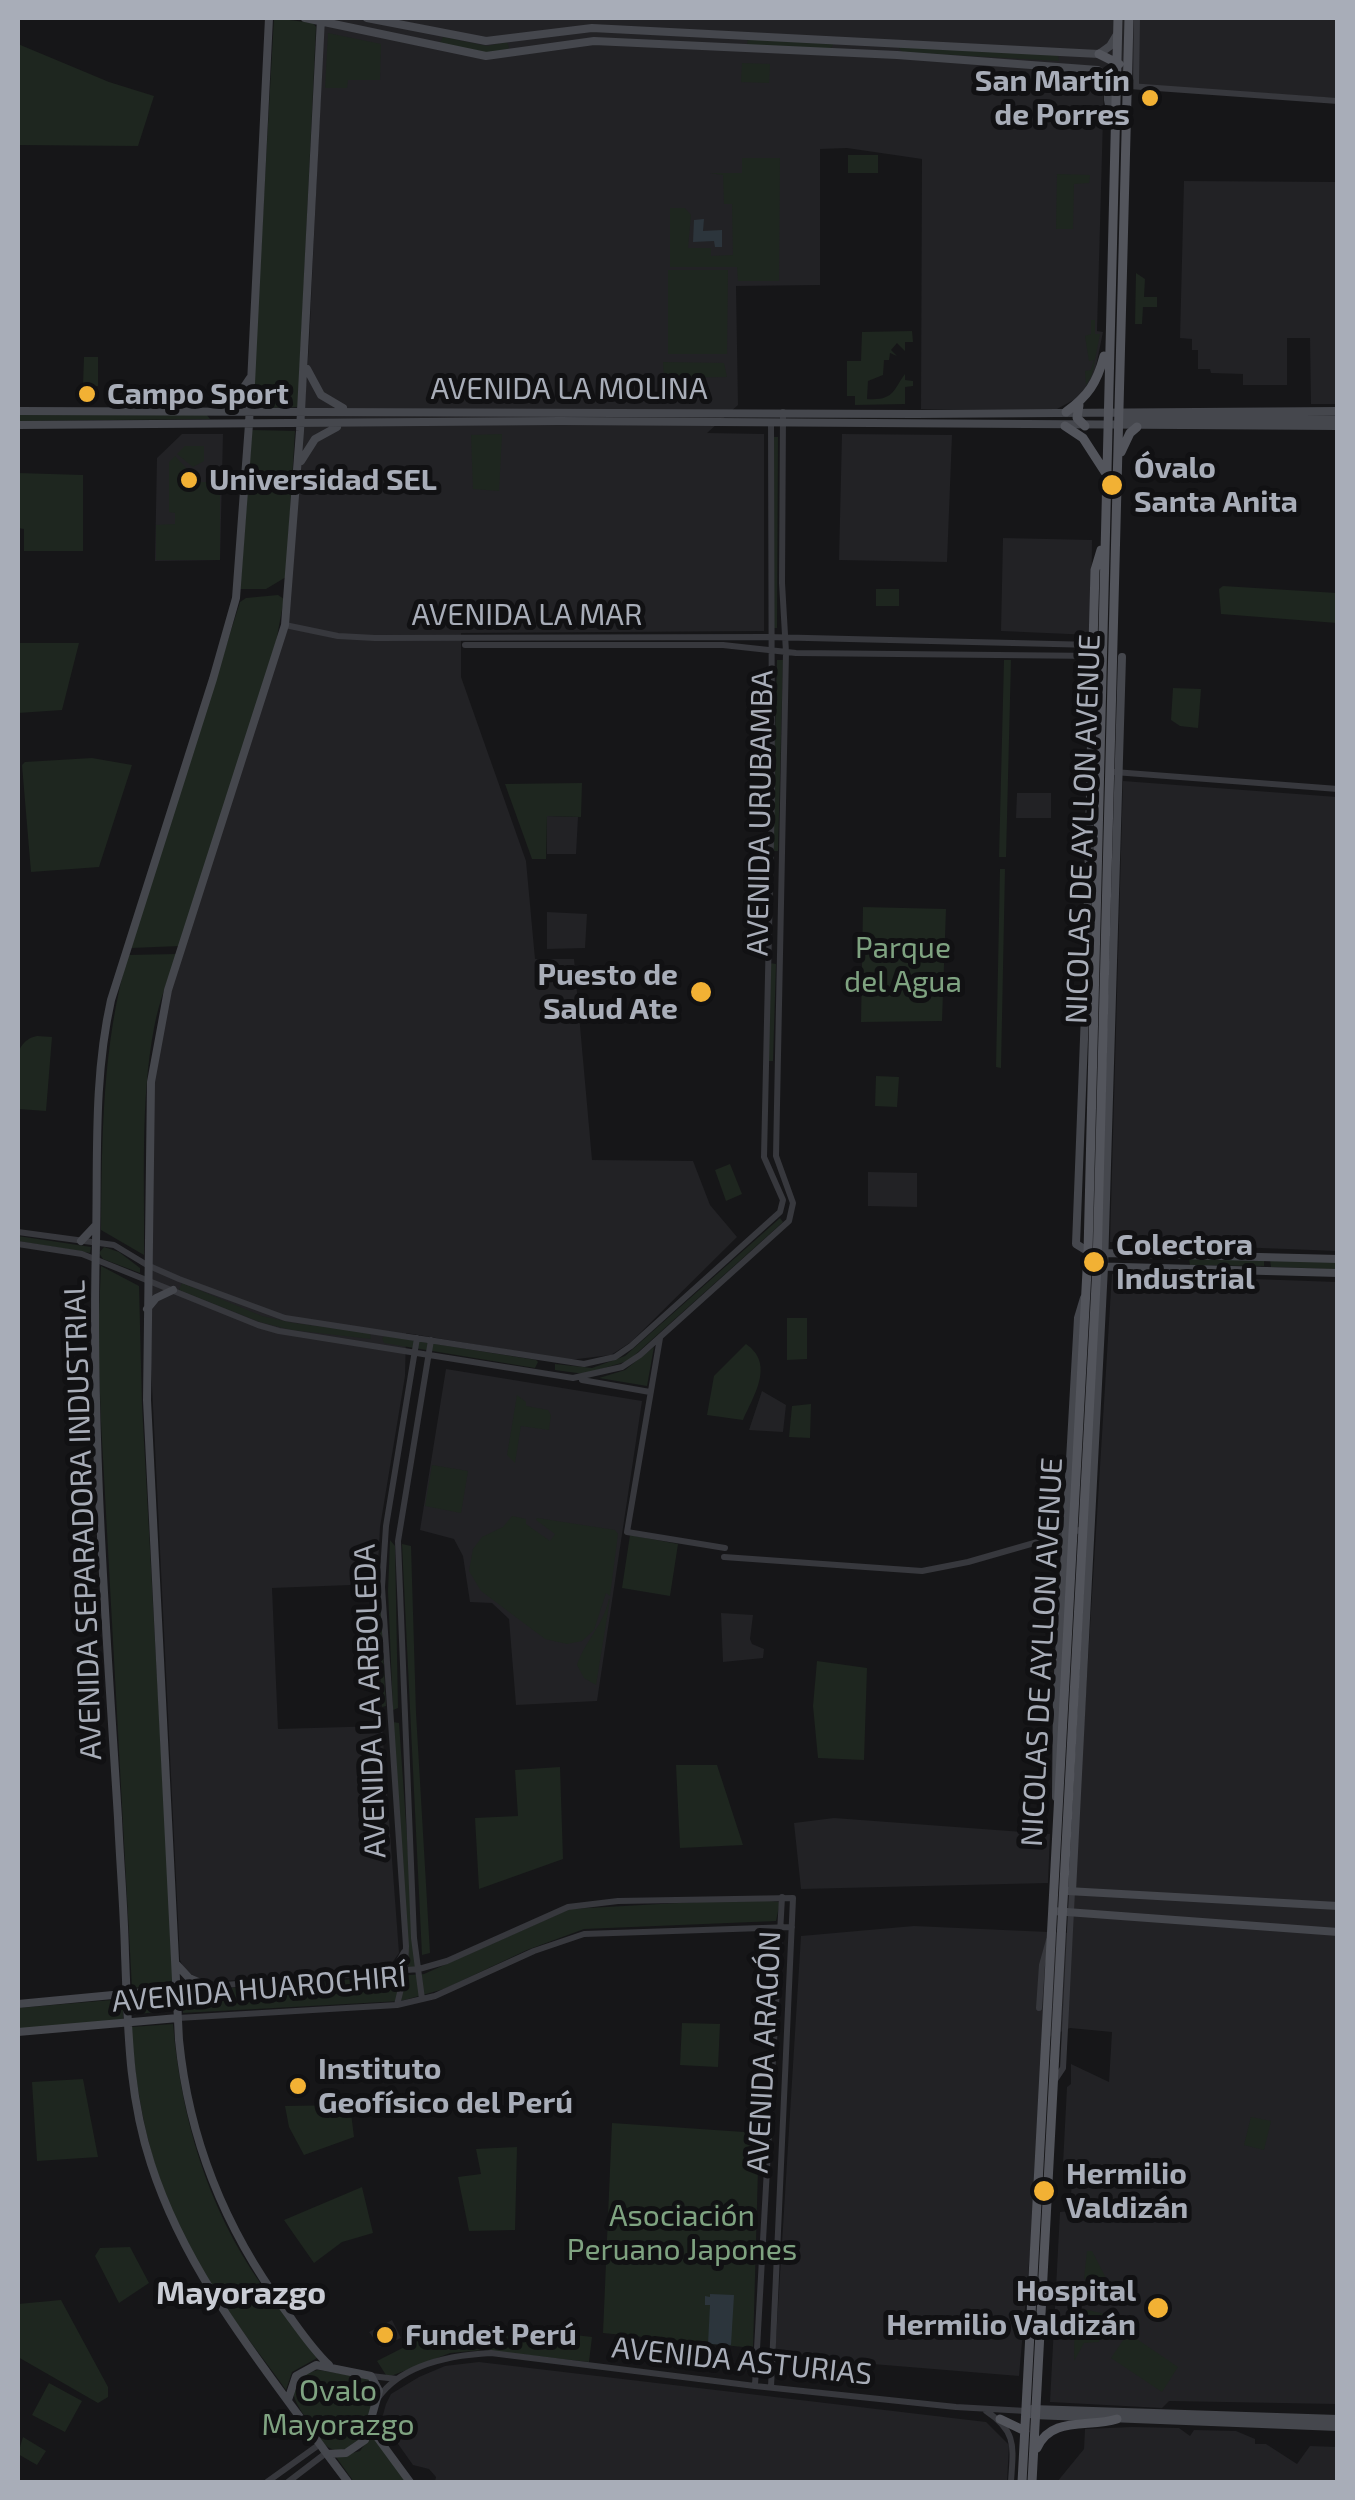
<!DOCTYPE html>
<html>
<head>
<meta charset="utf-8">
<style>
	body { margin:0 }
	#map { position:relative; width:1355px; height:2500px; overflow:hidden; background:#161618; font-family:"Exo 2",sans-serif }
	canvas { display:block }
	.frame { position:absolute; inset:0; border:20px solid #a8adb8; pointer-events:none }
</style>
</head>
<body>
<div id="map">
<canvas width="1355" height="2500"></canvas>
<div class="frame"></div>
</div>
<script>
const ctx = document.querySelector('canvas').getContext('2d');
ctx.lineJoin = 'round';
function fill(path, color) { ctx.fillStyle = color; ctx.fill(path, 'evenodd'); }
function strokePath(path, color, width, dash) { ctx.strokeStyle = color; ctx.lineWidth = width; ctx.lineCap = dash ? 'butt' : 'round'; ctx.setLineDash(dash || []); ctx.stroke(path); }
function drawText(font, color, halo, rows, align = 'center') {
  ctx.font = font + ' "Exo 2",sans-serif'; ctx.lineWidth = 10; ctx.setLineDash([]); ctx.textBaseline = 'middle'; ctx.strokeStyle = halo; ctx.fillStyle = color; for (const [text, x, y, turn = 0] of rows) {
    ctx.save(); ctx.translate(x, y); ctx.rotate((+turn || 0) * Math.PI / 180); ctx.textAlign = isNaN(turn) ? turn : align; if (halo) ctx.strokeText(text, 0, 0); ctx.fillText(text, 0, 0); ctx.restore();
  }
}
fill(new Path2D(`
	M324,18h1013v80l-233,-15 -7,248 6,1 -10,49 -14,16 -22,12h-136l1,-250 -75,-11 -27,1v136l-84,1 2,119 -31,28 57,1v197l-303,2v44l65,184 9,98h39l18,201 101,1 17,44 27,32 -106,105 -20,13 -42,5 -163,-27 -1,43 -25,151 -3,57 -105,4 6,141 104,-3 17,227 -10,14 -20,5 -163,10 -21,-11 -5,-11 -31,-636 5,-243 15,-83 119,-377 21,-276z
	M1184,181l153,1v222h-26l-1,-66h-23v47h-44v-11l-32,-1 -1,-4h-12v-19h-6v-11l-12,-1z
	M182,434h41l-3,126 -65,1 2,-103z
	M842,434l110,1 -5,127 -108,-2z
	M1003,538l89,2 -1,95 -90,-4z
	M1123,781l214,16v454l-227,-9z
	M1017,793h34v25h-35z
	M547,816l31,1 -2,37h-29z
	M547,912l40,2 -2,34 -38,1z
	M868,1172l49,1v34l-49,-1z
	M1112,1274l225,8v1122l-168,-3 -7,7 -112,-6 10,-190 10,-1 3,-46 -10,-1 4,-77 4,-3v-20l38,18 3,-50 -42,-4 -21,9 -30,339 -244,-20 26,-420 113,-10 157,7z
	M446,1369l196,32 -45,300 -81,4 -7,-86 -17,-16 -22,-1 -7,-46 -9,-17 -34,-9z
	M762,1391l24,14 -3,27 -34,-2z
	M721,1613l32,2 -3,24 2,5 12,5 -1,9 -40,4z
	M834,1818l216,16 -2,49 -247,6 -7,-66z
	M392,2320l9,18 -21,9 -11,-15z
	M479,2362l507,60 23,23 -2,37h-572l1,-5 -7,-8 -16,-4 -27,-38 -3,-12 3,-11 5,-10 28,-17 26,-11z
	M1132,2427l47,1 11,8 4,-6 42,1 19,8v5h11l31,20 13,-18 27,1v35h-280l27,-33 1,-20z`), '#222225');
fill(new Path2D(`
	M274,18l39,5 3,4 -18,380 -46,1z
	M328,33l53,11 -1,36h-32l-1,8h-22z
	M443,37l44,9 20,-4 2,5 -1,3 -20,3 -49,-9z
	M748,38l85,6 -2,5 -84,-4z
	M18,44l91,38 45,14 -16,50 -120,-1z
	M901,44l157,11 1,6 -157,-9 -3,-4z
	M742,63l28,1 -1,19 -28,-1z
	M848,155h30v18h-30z
	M742,158h38l-1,123h-41l-1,-14h-67v-59h15l6,7 -3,33h23v8l22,-1 -1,-51h-8l-1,-29 -13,-2h32z
	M1057,174l33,1 -1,8 -15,1 -1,45h-17z
	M668,270h60l-1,84h-59z
	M1136,273l9,6 -1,18h13v10h-14l-1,17h-7z
	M1091,320h4v14h5l-8,41 -6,10 -1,-14 6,-1 3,-10 -5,1 -4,-25 6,-2z
	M912,331l1,11h-8v9l-8,-8 -6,7 6,6 -7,-3 -1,7h-5l-1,15 -15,6 -1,18c27,2 26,-9 38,-25v6l8,1v5l-8,1v17l-50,1v-9h-8v-35h14l1,-29z
	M84,357h14v29h-15z
	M663,362l61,1 3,14 -63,1z
	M206,414l4,5 -192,2v-6z
	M252,430l43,1 -9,146 -20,12h-26z
	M502,434l-3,57 -26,-2 -2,-54z
	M773,437h5l-1,191h-5z
	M185,446h19v15l-11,6 -16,-13z
	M175,456l12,13v13h24v8h9v70h-64v-35l19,-1v-11l-6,-1v-50z
	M18,473l65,2v76h-59v-22l-6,-1z
	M1223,586l114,7v30l-116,-9 -2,-25z
	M876,589h23v17h-23z
	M278,595l6,4 -8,43 -96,304 -49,2 109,-346 6,-4z
	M18,643h61l-17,67 -44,3z
	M777,660h6l-5,191h-6z
	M1004,660h7l-5,197h-7z
	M1173,688l28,1 -3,39 -18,-2 -9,-6z
	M92,758l40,7 -33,102 -68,5 -9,-107 3,-3z
	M582,783l-1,34 -34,-1 -1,43h-14l-27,-75z
	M1000,869h5l-4,199 -5,-1z
	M863,907l83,2 -4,112 -81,1z
	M177,954c-9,24 -18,48 -23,74 -14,74 -9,152 -10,227l-43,-25c1,-94 1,-184 27,-275z
	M769,963l7,1 -3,97h-4z
	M37,1036l15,1 -6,74 -28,-2c-1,-24 -11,-67 19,-73z
	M876,1076l23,1 -2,30 -22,-1z
	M730,1164l12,30 -16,7 -11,-31z
	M780,1218l3,4 -155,139 -44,13 -29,-4v-6l37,4 33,-12z
	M18,1236l73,11 -1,6 -72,-12z
	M104,1247l15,5 21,16v5l-37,-14 -4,-6z
	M1189,1258l75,3v5l-74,-1z
	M1270,1260l67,2v7l-66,-2z
	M101,1266l38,20 3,119 32,579 -42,4 -31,-566 -3,-84z
	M182,1283l80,33 31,7 77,10 1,6 -79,-9 -32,-8 -81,-32z
	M787,1318h20v41l-20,1z
	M385,1336l151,24 2,2 -3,6 -151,-25 -2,-5z
	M746,1344c29,20 8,51 -3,76l-36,-5 7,-39z
	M654,1347l-7,39 -48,-8 26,-8z
	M517,1395l9,7v4l22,4 3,5 -2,15 -28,-4 -6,37 -8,-8z
	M811,1404l-1,34 -21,-1 3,-31z
	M432,1465l36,6 -7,42 -36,-7z
	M512,1516l14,3v5l24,17 5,-7 -19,-14 1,-2 78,12 3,4 -8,62 -4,-3 -12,37 -12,11 -15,3 -22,-5 -64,-48 -12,-20 4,-22 9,-12 21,-10z
	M630,1535l48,9 -8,52 -48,-8z
	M390,1540l5,6 3,162 -5,2 -5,-119z
	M402,1544l9,2 5,167 14,240 -8,2z
	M380,1597l6,109 -4,1 -6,-109z
	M609,1599h1l-14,86 -12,-7 -7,-13c8,-24 26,-39 32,-66z
	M817,1661l50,7 -3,92 -46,-2 -5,-52z
	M393,1722l6,1 17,244h-7z
	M676,1765h41l26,80 -63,3z
	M560,1767l3,92 -84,30 -4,-71 43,-2 -3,-46z
	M750,1899l30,3 -4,19 -192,8 -57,21 -83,39 -43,12 -218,12 -1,-16 5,-6 237,-17 146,-65z
	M167,1993l5,4v9l-5,5 -29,3 -6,-5 4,-13z
	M123,1999v22l-105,9v-22z
	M682,2023l38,1 -2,43 -38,-2z
	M173,2024c8,93 34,183 88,260 18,25 39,49 58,73l-27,15 -6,18c-30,-42 -63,-82 -89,-126 -42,-72 -60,-155 -66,-237z
	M83,2079l15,78 -61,4 -5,-79z
	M350,2105l4,32 -50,18 -15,-28 -4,-21z
	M1251,2117l20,4 -7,29 -20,-5z
	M612,2123l147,10 -6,215 -150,-15z
	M517,2147l-2,83 -46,1 -11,-54 23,-3 -5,-25z
	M362,2187l11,46 -31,9 -28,21 -30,-43z
	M130,2247l19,36 -30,20 -24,-47 5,-8z
	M1087,2251h5l15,29 -3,2 -20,-3z
	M61,2300l47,87v10l-10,6 -80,-46v-53z
	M1075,2307l30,7 -6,28 -15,1 -10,18z
	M492,2325l100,12 -3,25 -106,-12 -33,3 -59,23 -5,-1 -9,-14 51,-26z
	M1128,2333l50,34 -16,25 -51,-34z
	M318,2370l51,8 6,13c-4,13 -4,35 -12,46 -5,7 -19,15 -28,13 -12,-2 -20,-19 -26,-28 -17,-23 -28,-44 9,-52z
	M49,2383l33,18 -17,31 -33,-17z
	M372,2434l38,48h-56l-18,-25 24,-6z
	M23,2437l23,14 -9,14 -19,-11z`), '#1e261f');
fill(new Path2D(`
	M704,219l-1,12 19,-1v17h-7l-1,-6 -21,1 1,-22z
	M710,2294l24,1 -3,50 -23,-1 2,-39h-5v-9l5,1z`), '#2c353c');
strokePath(new Path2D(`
	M1129,86l209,15
	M1136,86l1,-68
	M285,625l53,11 37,2 392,-1 328,8
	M465,645h258l73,8 302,3
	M1114,772l224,17
	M18,1232l96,13 33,20 32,14 106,39 299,46 31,-7 16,-11 149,-134 3,-12 -19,-43 8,-363 -1,-372
	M18,1244l64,10 176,71 21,6 294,47 49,-11 18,-12 149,-134 4,-18 -17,-47 10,-504 -4,-69 1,-171
	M660,1338l-33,194 98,16
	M582,1380l68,12
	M724,1557l198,14 46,-9 115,-33
	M387,1972l9,-6 8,-14
	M176,1989l243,-20 28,-8 121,-54 50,-6 175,-3 -22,489
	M422,1999l-8,-61 -16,-397 33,-201
	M397,2005l8,-33 1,-26 -24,-359 4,-61 31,-188
	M1039,2008l3,-43 7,-25
	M178,2018l219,-13 38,-9 99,-45 50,-17 208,-7
	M1055,2080l8,-12 9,-177
	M371,2376l26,3
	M755,2385l27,-488
	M378,2398c24,-34 75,-43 113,-45l264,33 201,21 70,4
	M986,2411c32,21 27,37 25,71
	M267,2482l53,-38
	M288,2482l38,-29`), '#37383d', 6);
strokePath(new Path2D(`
	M269,18l-20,406 -13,174 -23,81 -102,321c-18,80 -13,161 -15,242 -5,192 10,384 22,576 2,45 6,90 7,136 3,72 3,140 26,210 35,109 109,198 176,290l19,-1 19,-13 14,-49 -8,-15 -55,-11 -20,11 -8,24
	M305,18l181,38 108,-15 303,14 201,15 10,7v23l5,25
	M321,18l-21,413 -15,194 -117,365 -17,92 -4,318 32,640c10,101 46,189 106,270 14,19 27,39 44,55
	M367,18l119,23 106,-13 507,26 11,-8 6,-10
	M307,369l14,26 22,13
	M223,408l13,-9 14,-21
	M18,411l898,3 422,-3
	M1119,419h219
	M18,425l542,-4 778,5
	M301,461l14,-22 22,-12
	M81,1241l15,-16
	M1089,1252l-13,-8 10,-256 7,-344
	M1103,1253l235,6
	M1087,1266l251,7
	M147,1309l9,-11 17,-8
	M1056,1797l1,-106 21,-373 6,-20
	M1067,1891l271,15
	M1072,1891l32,-624 18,-610
	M1053,1911l285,21
	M177,1965l12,13 16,7
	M18,2004l158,-15
	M18,2032l160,-14
	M1032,2409l306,10
	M1033,2415l305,12
	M372,2424l5,13 33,45
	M327,2454l21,28`), '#45474d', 8);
strokePath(new Path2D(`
	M1099,54l20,10
	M1079,405l-2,13 8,8
	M1066,412c22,-16 31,-29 38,-56
	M1065,426l18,12 22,34
	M1121,452l9,-19 7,-6
	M1093,644l2,-74 6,-20
	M1000,2419l25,12
	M1037,2448c14,-32 51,-20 80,-29
	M1022,2482l66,-1230 30,-1234
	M1032,2482l65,-1216 32,-1248`), '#53555c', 9);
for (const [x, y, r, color] of [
	[1150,98,10,"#f2b134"],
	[87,394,10,"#f2b134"],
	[189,480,10,"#f2b134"],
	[1112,485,12,"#f2b134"],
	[701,992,12,"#f2b134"],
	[1094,1262,12,"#f2b134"],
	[298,2086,10,"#f2b134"],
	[1044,2191,12,"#f2b134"],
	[1158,2308,12,"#f2b134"],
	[385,2335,10,"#f2b134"]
]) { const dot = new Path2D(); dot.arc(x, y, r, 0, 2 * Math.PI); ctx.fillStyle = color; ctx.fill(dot); strokePath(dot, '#111113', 4); }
drawText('bold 30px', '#a8adb8', '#111113', [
	["San Martín",1130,81,"right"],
	["de Porres",1130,115,"right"],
	["Campo Sport",107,394],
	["Óvalo",1134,468],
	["Santa Anita",1134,502],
	["Universidad SEL",209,480],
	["Puesto de",678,975,"right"],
	["Salud Ate",678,1009,"right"],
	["Colectora",1116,1245],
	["Industrial",1116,1279],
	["Instituto",318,2069],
	["Geofísico del Perú",318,2103],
	["Hermilio",1066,2174],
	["Valdizán",1066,2208],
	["Hospital",1136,2291,"right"],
	["Hermilio Valdizán",1136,2325,"right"],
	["Fundet Perú",405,2335]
], 'left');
drawText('30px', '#a8adb8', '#111113', [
	["AVENIDA LA MOLINA",569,389],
	["AVENIDA LA MAR",527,615],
	["AVENIDA URUBAMBA",760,813,-89],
	["NICOLAS DE AYLLON AVENUE",1083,829,-88],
	["AVENIDA SEPARADORA INDUSTRIAL",83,1520,-92],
	["NICOLAS DE AYLLON AVENUE",1042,1652,-87],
	["AVENIDA LA ARBOLEDA",370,1701,-92],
	["AVENIDA HUAROCHIRÍ",259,1989,-5],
	["AVENIDA ARAGÓN",764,2052,-87],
	["AVENIDA ASTURIAS",742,2361,6]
]);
drawText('30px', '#7fa381', '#111113', [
	["Parque",903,948],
	["del Agua",903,982],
	["Asociación",682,2216],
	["Peruano Japones",682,2250],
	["Ovalo",338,2391],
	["Mayorazgo",338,2425]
]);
drawText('bold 32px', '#c9ccd4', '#111113', [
	["Mayorazgo",241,2293]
]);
</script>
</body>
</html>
